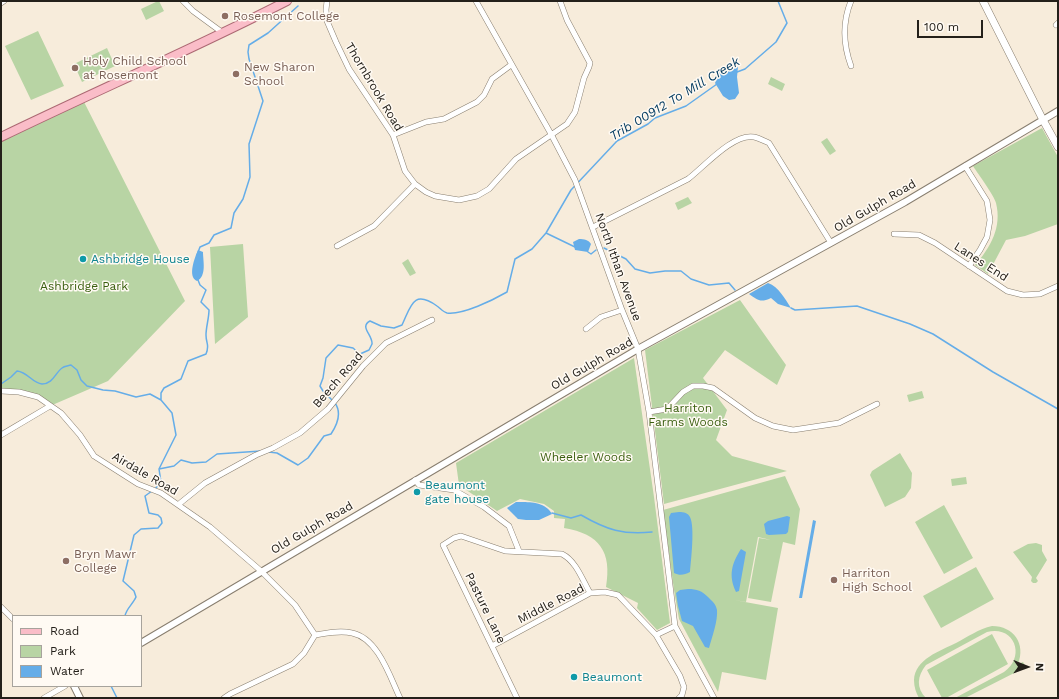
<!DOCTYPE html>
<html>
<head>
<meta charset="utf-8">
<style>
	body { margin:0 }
	#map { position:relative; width:1059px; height:699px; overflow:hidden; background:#f7ecdb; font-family:"Work Sans",sans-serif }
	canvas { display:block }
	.frame { position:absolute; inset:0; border:2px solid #24201a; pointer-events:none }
	.legend { position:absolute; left:12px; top:615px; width:130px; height:72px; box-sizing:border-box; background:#fffaf3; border:1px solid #a7a39c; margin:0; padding:5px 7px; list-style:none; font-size:12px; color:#24201a }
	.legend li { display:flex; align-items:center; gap:8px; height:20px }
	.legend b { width:20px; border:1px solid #a7a39c }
	.north { position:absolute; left:1007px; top:647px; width:40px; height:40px; -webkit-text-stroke:3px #fffaf3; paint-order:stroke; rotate:91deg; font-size:11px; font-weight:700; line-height:16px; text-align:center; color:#24201a }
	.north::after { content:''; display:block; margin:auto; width:14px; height:18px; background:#24201a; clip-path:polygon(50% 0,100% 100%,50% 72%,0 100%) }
	.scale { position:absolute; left:917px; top:20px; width:66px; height:18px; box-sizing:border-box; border:2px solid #24201a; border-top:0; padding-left:5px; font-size:12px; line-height:14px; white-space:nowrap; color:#24201a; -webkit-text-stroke:3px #fffaf3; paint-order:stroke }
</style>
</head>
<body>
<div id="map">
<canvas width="1059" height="699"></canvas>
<div class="frame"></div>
<ul class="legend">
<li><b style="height:5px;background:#fabdc8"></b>Road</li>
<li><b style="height:11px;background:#b8d4a4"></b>Park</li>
<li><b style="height:11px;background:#65ade8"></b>Water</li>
</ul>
<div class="north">N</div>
<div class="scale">100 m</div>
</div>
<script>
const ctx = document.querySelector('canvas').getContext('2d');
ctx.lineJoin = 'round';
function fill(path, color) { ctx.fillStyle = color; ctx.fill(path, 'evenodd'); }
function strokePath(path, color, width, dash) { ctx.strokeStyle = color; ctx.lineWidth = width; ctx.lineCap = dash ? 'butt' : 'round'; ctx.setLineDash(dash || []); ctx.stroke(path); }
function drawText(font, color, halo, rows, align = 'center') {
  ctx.font = font + ' "Work Sans",sans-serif'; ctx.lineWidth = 3; ctx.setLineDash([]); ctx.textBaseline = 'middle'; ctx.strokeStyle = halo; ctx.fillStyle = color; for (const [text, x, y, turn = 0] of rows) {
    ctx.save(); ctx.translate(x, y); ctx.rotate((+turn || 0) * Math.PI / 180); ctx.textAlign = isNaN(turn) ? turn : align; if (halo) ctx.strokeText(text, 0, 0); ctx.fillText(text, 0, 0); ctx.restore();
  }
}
fill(new Path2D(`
	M158,1h1l5,10 -18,9 -5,-11z
	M38,31l26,55 -33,14 -26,-54z
	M107,48l8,18 -33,16 -8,-18z
	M771,77l14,7 -3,7 -14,-7z
	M82,98l103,203 -77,80 -58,25 -12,-9 -37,-6v-254z
	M1042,128l16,29v67l-33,12 -19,4 -18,34 -13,-9c16,-18 27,-38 21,-62 -2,-8 -18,-29 -23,-37z
	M827,138l9,13 -6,4 -9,-13z
	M688,197l4,6 -14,7 -3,-7z
	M243,244l5,73 -33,27 -5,-97z
	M408,259l8,14 -6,3 -8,-13z
	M740,300l46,65 -9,20 -52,-35 -22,28 24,32 -11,30 16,16 55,15 -123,33 -19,-154z
	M634,358l20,139 16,126 -13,7 -20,-22 1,-5 -32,-16c6,-35 -6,-53 -42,-59l1,-9 -11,-1v-7l-10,-7 -24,-5 -23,12 -38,-26 -3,-22z
	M922,391l2,7 -15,4 -2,-7z
	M900,453l12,20 -1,15 -6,9 -20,10 -15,-32 2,-4z
	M785,476l15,33 -5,36 -12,-3 -12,60 -23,-4 11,-60 12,2 -13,-3 -12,65 -12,-2 44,8 -12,72 -44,-8 -4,20 -39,-73 -5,-29 -11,-80z
	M966,477l1,7 -15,2 -1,-7z
	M944,505l29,53 -29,16 -29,-52z
	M1036,543l6,2v6l5,9 -11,18 2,3 -2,2h-3l-2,-2 1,-4 -19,-25 15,-8z
	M976,567l18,32 -53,29 -18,-32z
	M992,626c22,0 34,18 26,38l5,-2 3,5 -61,31h-10l49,-26c22,-15 11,-47 -17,-40l-61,33c-9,11 -10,23 0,33h-7c-3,-5 -5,-11 -5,-18 1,-21 26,-29 42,-37 11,-6 23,-14 36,-17z
	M992,634l16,30 -62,34h-4l-15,-28z`), '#b8d4a4');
fill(new Path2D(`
	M733,66l5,1 -1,10 2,16 -4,6 -6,1 -6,-4 -8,-13c6,-11 0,-15 18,-17z
	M579,239c5,0 10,1 12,5l-3,8 -13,-2 -2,-8z
	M198,250l5,2c0,9 4,24 -6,29 -10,-4 -2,-24 1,-31z
	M768,283c11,4 17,16 23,25l-13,-4 -7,-6c-11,5 -13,2 -22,-4z
	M516,502c12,0 29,-1 36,12l-13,6h-13l-8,-1 -11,-11z
	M679,512c5,0 9,1 11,5 5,10 1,43 0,55 -6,3 -10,4 -16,1l-5,-56 2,-4z
	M787,516l3,1 -2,15 -2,2 -17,1 -3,-1 -2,-10 4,-3z
	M813,520l3,1 -14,77h-3z
	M741,549l5,3 -7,39 -3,1c-8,-17 -4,-29 5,-43z
	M688,589c9,0 14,2 20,8 4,4 8,7 9,13 1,11 -5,27 -8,38l-4,-1 -12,-21 -11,-5 -4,-15 -2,-13 4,-3z`), '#65ade8');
strokePath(new Path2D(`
	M737,72l8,-3 31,-27 11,-19 -9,-22
	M546,233l29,14
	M604,248l22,11 9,10 15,4 15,-2h16l10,8 18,6 20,-2 6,7
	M588,252l3,2 5,-4
	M197,255l3,-8 9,-4 5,-8 17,-7 3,-15 9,-14 7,-22 -1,-33 14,-43 -14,-42 -1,-7 1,-7 19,-12 30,-27
	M791,308l4,2 62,-4 53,18 23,10 60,38 65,37
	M1,384l10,-7 6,-6c11,1 15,12 25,13 11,0 13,-11 20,-16 2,-2 5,-2 9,-3l6,5 4,10 6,6 16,4 12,1 21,6 14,-3 11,6
	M332,400l-9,-9 -3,-5 3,-8 3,-20 12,-13 15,3 7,6 9,-4c1,-2 2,-4 3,-6 1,-9 -13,-17 -2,-23l11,5 13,2 8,-3c9,-19 11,-36 35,-19 3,2 6,6 10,7 16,2 46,-13 60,-21l8,-33 17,-10 14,-16 25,-43 46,-49 31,-17 7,-6 31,-12 31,-22
	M269,452l8,1 21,12 10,-7 16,-22 7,-2c6,-9 11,-21 4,-31
	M159,469l15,-3 7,-6 11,3 14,-1 11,-8 44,-3
	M155,489l6,-7 -2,-13 17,-34 -4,-22 -11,-13v-7l3,-5 17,-9 7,-18 18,-7c4,-9 0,-10 0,-19 0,-8 3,-17 3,-25l-8,-8 5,-12 -6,-5 -2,-5
	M552,513l19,5 10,-3c26,15 42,20 71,17
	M125,616c1,-7 8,-12 11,-19l-2,-6 -11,-10 11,-46 7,-6 17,-1 4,-5 -1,-5 -3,-3 -9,-2 -4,-17 7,-5
	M111,686l6,12`), '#65ade8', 1.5);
const minor = new Path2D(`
	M183,1l10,10 30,22
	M327,1l-1,9 1,11 9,21 13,27 44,66 12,36 10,13 11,8 9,4 24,4 18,-4 12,-7 27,-30 51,-35 8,-12 9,-34 5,-11 1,-4 -23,-43 -7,-19
	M476,1l75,133 24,46 47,130 16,39 11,63 26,214 39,72
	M851,1c-9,22 -8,43 0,65
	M1,3l3,-2
	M1056,25l2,-2
	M393,135l33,-13 18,-3 33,-17 7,-7 8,-16 19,-14
	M965,166l22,35 3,19 -3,17 -7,13 -11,16
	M593,227l95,-48c16,-12 45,-46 66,-42 5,1 10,4 15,6l62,100
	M894,234l25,1 16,8 72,48 16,4 17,-1 18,-8
	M337,246l37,-20 41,-42
	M586,329l15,-12 21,-7
	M1,391l18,1 19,5 23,16 19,22 14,21 44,28 23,9 49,34 51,44 34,34 20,30
	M649,412l18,-3 16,-17 10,-6h10l10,2 42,30 18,8 20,4 46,-7 38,-19
	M1,435l49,-29
	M415,480l4,5 35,5 30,17 25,19 10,25
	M179,504l26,-21 51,-28 17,-7 27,-15 28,-24 35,-43 23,-23 46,-23
	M1,607l12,12
	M315,635c12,-2 25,-5 37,-2 26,5 38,44 48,65
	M656,635l19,-9
	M492,646l98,-53 15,-1 13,3 38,40 24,41 4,11 -2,8 -3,3
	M44,698l21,-12
	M224,698l6,-4 63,-30 11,-11 11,-18
	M517,698l-74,-153 11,-7 7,-2 44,15 57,3c14,7 20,25 28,39`);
const tertiary = new Path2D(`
	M141,643l497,-294 267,-147 153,-91
	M74,686l6,12`);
const secondary = new Path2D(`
	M983,1l60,119 15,27`);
const primary = new Path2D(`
	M1,137c95,-46 192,-88 286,-136`);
strokePath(minor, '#887e6f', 6);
strokePath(tertiary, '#887e6f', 8);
strokePath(secondary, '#887e6f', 8);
strokePath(primary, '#ac6973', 10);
strokePath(minor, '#fff', 5);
strokePath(tertiary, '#fff', 6);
strokePath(secondary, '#fff', 7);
strokePath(primary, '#fabdc8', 8);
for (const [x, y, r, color] of [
	[225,16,4,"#8d6e63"],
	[75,68,4,"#8d6e63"],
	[236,74,4,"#8d6e63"],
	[83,259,4,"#0f9aa8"],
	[417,492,4,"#0f9aa8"],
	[66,561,4,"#8d6e63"],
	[834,580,4,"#8d6e63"],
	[574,677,4,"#0f9aa8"]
]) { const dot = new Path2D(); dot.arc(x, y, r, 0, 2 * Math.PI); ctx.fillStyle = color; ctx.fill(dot); strokePath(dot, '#fffaf3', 1.5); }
drawText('12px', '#785e54', '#fffaf3', [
	["Rosemont College",233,16],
	["Holy Child School",83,61],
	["at Rosemont",83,75],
	["New Sharon",244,67],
	["School",244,81],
	["Bryn Mawr",74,554],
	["College",74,568],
	["Harriton",842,573],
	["High School",842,587]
], 'left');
drawText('12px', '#24201a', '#fffaf3', [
	["Thornbrook Road",374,87,59],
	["Old Gulph Road",875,206,-30],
	["Lanes End",981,262,33],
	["North Ithan Avenue",618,267,70],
	["Old Gulph Road",592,364,-30],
	["Beech Road",338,380,-49],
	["Airdale Road",145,474,30],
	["Old Gulph Road",312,528,-30],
	["Middle Road",551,604,-27],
	["Pasture Lane",485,608,64]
]);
drawText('12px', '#0d838f', '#fffaf3', [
	["Ashbridge House",91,259],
	["Beaumont",425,485],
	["gate house",425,499],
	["Beaumont",582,677]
], 'left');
drawText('12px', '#3a5f0f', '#fffaf3', [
	["Ashbridge Park",84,286],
	["Harriton",688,408],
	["Farms Woods",688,422],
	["Wheeler Woods",586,457]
]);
drawText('italic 13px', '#00395f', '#fffaf3', [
	["Trib 00912 To Mill Creek",675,99,-31]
]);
</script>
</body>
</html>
